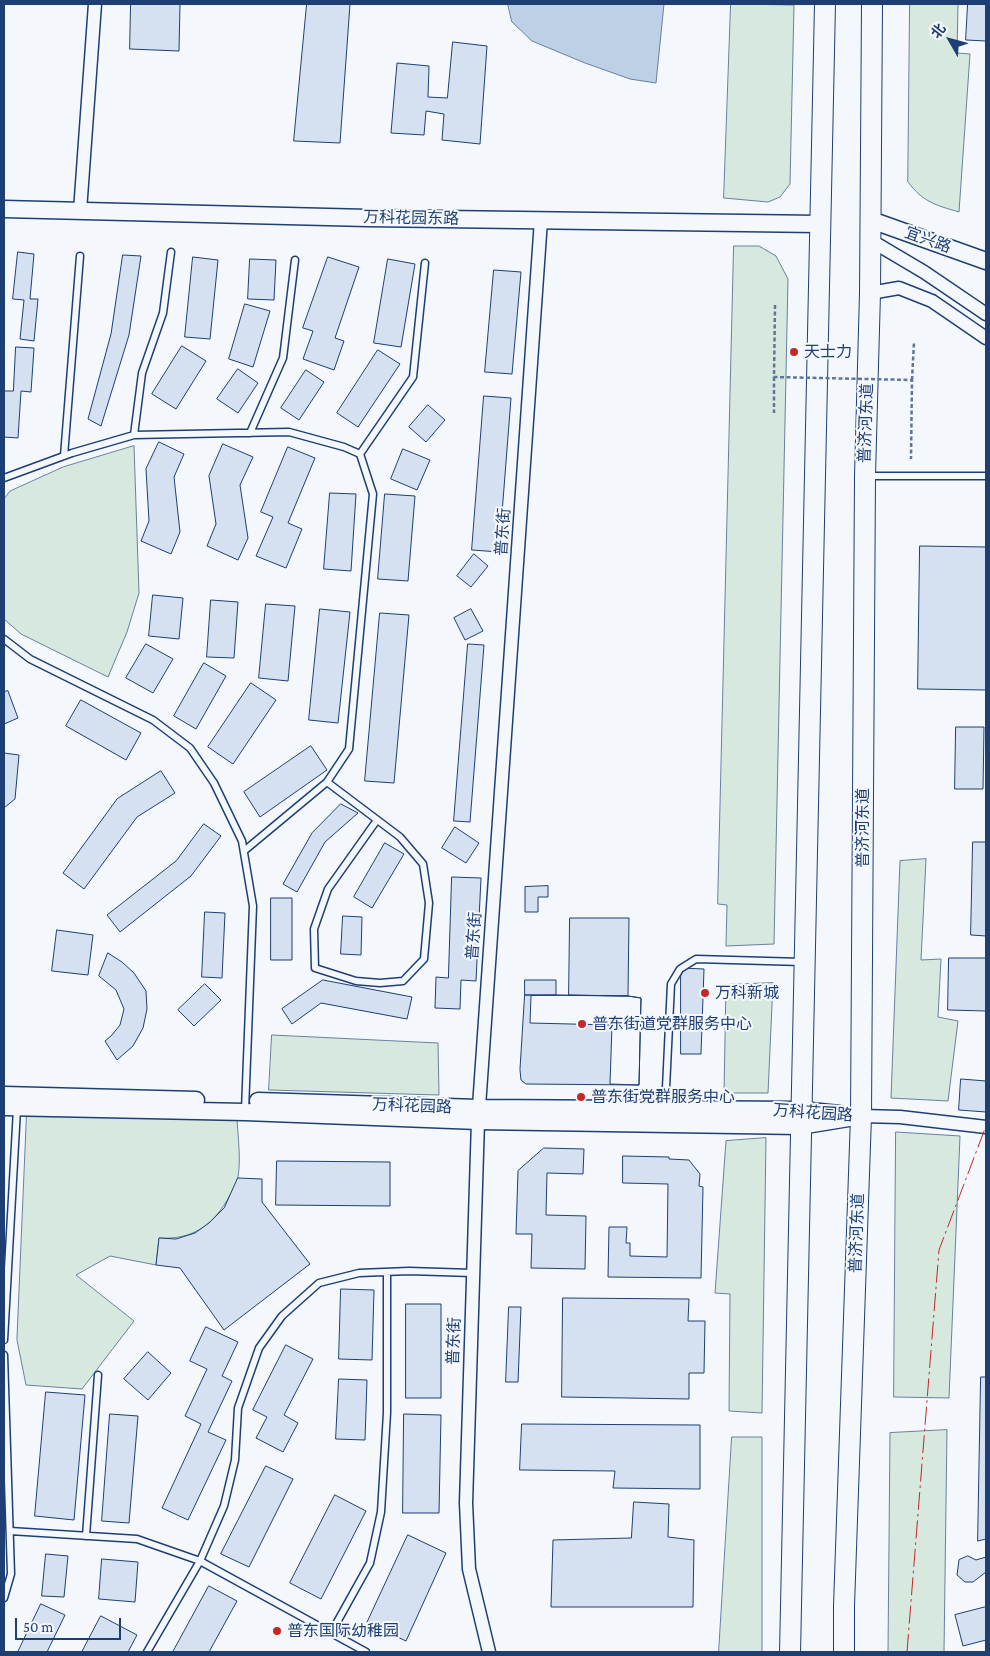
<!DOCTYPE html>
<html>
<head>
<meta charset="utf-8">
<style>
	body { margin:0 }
	#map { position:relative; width:990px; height:1656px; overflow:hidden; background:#f4f7fb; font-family:"Crimson Pro","Noto Sans SC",serif }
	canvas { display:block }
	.frame { position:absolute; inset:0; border:5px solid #1d3f73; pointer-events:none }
	.north { position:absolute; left:925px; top:15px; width:50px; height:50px; -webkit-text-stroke:4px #f4f7fb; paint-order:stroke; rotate:308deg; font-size:14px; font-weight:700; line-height:20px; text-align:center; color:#1d3f73 }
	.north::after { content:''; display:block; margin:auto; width:18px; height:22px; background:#1d3f73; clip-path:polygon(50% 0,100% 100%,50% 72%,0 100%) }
	.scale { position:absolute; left:15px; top:1618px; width:106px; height:22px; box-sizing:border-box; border:2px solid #1d3f73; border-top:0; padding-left:6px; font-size:15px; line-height:18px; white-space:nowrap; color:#1d3f73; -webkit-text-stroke:4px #f4f7fb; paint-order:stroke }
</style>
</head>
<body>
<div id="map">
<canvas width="990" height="1656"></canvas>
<div class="frame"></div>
<div class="north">北</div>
<div class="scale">50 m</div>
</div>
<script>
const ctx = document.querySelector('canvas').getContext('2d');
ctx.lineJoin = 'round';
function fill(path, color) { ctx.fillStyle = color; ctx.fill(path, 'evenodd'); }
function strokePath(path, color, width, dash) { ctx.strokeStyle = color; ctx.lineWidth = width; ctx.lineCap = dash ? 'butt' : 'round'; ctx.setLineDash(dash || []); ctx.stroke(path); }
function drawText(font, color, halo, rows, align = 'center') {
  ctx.font = font + ' "Crimson Pro","Noto Sans SC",serif'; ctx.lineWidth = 4; ctx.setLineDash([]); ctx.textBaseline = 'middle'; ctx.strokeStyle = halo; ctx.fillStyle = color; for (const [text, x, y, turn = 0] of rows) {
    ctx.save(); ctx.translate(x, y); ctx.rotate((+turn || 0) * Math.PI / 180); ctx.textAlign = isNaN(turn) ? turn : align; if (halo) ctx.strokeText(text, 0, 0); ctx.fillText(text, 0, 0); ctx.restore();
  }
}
const green = new Path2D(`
	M731,4l63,1 -4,179 -10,13 -12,5 -44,-4z
	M910,4h48l-1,49 13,1 -11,158c-24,-7 -36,-10 -51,-30z
	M734,246h25l17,10 12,23 -14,665 -48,2 1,-41 -9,-1z
	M134,446l5,147 -12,39 -19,45 -87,-43 -17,-15v-120l6,-8 53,-24z
	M926,859l-5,101 20,-1 -3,58 20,4 -10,80 -57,-3 9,-237z
	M773,983l-5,110h-44l2,-108z
	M272,1035l166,8 1,52 -170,-5z
	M27,1112l210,7c1,18 4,41 1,58 0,6 -5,13 -8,18 -16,30 -37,45 -71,43l-3,27 -46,-9 -34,19 58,46 -52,68 -56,-4 -9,-45z
	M896,1132l64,4 -11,262 -55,-1z
	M766,1138l-4,275 -33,-2 1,-117 -15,-1 11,-152z
	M947,1430l-3,222h-56l2,-219z
	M732,1437h30v215h-43z`);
fill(green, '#d7e8df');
strokePath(green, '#687fa3', 1);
const water = new Path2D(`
	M508,4h156l-8,79 -26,-4 -45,-16 -53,-22 -20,-19z`);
fill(water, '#bed0e5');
strokePath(water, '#687fa3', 1);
const building = new Path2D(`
	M131,4h49l-1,47 -49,-2z
	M307,4h43l-10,139 -46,-2z
	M968,4h18v37l-20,-1z
	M453,42l34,4 -7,98 -38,-4 2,-26 -18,-3 -2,24 -33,-2 6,-70 32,3 -1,31 19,1z
	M18,252l16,2 -4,45h8l-4,42 -14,-2 4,-39 -11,-1z
	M123,255l18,1 -12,79 -28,91 -13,-7 23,-85z
	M193,257l25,3 -8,79 -25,-2z
	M328,257l31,10 -24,71 9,3 -10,29 -31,-11 10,-28 -10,-3z
	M250,259l26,1 -2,40 -26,-1z
	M388,259l27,5 -14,83 -27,-4z
	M494,270l27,2 -9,102 -27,-2z
	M245,304l25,7 -17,56 -24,-8z
	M182,346l24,15 -30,48 -24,-15z
	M16,347l18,1 -3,44 -10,-1 -3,47 -14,-1v-46h9z
	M378,350l22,14 -42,63 -21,-14z
	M238,369l20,14 -20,30 -21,-14z
	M306,370l18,12 -25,38 -18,-12z
	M484,396l27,2 -12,154 -27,-2z
	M428,405l17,15 -19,22 -17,-15z
	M159,442l25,12 -10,23 6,55 -9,22 -30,-13 8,-20 -3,-52z
	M223,444l30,13 -13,28 8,53 -10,22 -31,-14 9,-22 -7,-48z
	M288,447l27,11 -27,65 14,6 -16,39 -30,-12 17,-39 -12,-5z
	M403,449l27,11 -13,30 -26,-11z
	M330,493l26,1 -5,77 -27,-2z
	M385,494l30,2 -7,85 -30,-2z
	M920,546l66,1v143l-68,-1z
	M474,554l14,12 -17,21 -14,-11z
	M153,595l30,3 -4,41 -30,-3z
	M211,600l27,2 -4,56 -27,-1z
	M266,604l29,2 -7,75 -29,-3z
	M320,609l30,3 -12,111 -29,-3z
	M471,609l12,22 -18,9 -11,-22z
	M380,613l29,2 -15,168 -29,-2z
	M146,644l27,15 -20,34 -27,-15z
	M468,644l16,1 -14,177 -16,-1z
	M204,663l22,13 -30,53 -22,-13z
	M251,683l25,17 -43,64 -25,-17z
	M8,691l10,27 -14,6v-32z
	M81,700l60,33 -15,27 -60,-34z
	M956,727h28l-1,62h-28z
	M311,746l16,24 -67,47 -16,-25z
	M4,753l15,2 -4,44 -11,9z
	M161,771l14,22 -38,24 -53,72 -21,-16 54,-74z
	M341,804l17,9 -33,29 -28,50 -14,-8 29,-51z
	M204,824l17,12 -30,40 -71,56 -13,-17 69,-54z
	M455,827l24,16 -13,20 -24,-15z
	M973,842h13v94l-15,-1z
	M385,843l19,11 -32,54 -18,-11z
	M452,877l29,1 -5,103 -15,-1 -1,29 -25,-1 1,-31 12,1z
	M548,886v11h-10v15h-13v-25z
	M271,898h21v62h-21z
	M205,912l20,1 -3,65 -20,-1z
	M343,916l19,1 -1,38 -20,-1z
	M570,918h59l-1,78 -59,-1z
	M57,930l36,5 -5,40 -36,-4z
	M108,953l14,9 12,11 12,18 1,18 -4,19 -10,18 -16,14 -12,-19 7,-6 8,-10 4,-16 -8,-19 -17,-14z
	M949,958h37v53l-38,-1z
	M681,968l23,1 -3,85h-20z
	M323,980l89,17 -5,22 -86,-16 -29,21 -10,-15z
	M525,980h31v15h-31z
	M205,984l16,16 -27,26 -16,-16z
	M525,995l103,1 13,2 -2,87 -113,-1 -5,-4 -1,-10z
	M556,995l72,1 13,2 -2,87 -29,-1 2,-59 -82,-2 1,-27z
	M961,1079l25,2v31l-27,-2z
	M544,1148l40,1 -1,25 -36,-1 -1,42 40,1 -1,53 -54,-1 1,-34h-16l2,-63z
	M623,1156l46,1v2l20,1 11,14 -1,12 4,1 -2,91 -93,-1 1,-50h18l-1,16h4v13l37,1 1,-73 -45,-1z
	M277,1161l113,1v44l-114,-1z
	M238,1178l24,1v23l48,62 -86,66 -44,-62 -24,-3 3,-27 17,1 19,-6 14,-10 15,-15z
	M341,1289l33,1 -2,70 -33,-1z
	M563,1298l126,1 -1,22h17l-1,52h-15v26l-127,-2z
	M406,1304h35v94h-35z
	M509,1307h12l-3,75h-12z
	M206,1327l32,15 -16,34 10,5 -24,51 18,8 -38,80 -26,-12 39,-84 -16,-8 22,-47 -17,-8z
	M286,1345l27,14 -29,56 14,8 -15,29 -27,-14 11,-21 -14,-7z
	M148,1352l23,21 -23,27 -24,-21z
	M981,1377h5v162l-8,2z
	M339,1379l28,1 -2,60 -29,-1z
	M46,1392l39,3 -11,125 -39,-4z
	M110,1414l28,2 -9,107 -27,-2z
	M404,1414l37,1 -2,98h-36z
	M522,1424l178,1v64l-87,-1 2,-17 -95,-1z
	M266,1466l27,13 -44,88 -28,-13z
	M335,1495l31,16 -45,88 -31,-16z
	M634,1502l35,2 -1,33 26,3 -1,67h-142l2,-67 78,-2z
	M408,1535l38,18 -40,88 -39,-18z
	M46,1554l22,2 -4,41 -22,-1z
	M968,1556l8,4 10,-3v15l-13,10h-8l-8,-7 2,-15z
	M102,1559l36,3 -3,40 -36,-3z
	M209,1586l28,15 -28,51h-36z
	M41,1604l24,11 -18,37h-29z
	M986,1607v33l-23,6 -8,-31z
	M101,1616l36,19 -9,17h-46z`);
fill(building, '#d5e0f0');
strokePath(building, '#1d3f73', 1);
const service = new Path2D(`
	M250,433l33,-75 12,-98
	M134,435l8,-62 21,-60 8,-61
	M360,454l53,-77 12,-114
	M64,456l16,-200
	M869,476h117
	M4,478l68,-25 62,-18 155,-3 55,15 16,7 13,40 -24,255 -22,33 -83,69
	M4,639l26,20 123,61 37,28 24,35 28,58 11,65 -8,204
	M327,782l73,55 23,27 6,39 -5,56 -21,22 -23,2 -24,-2 -41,-13 -1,-39 14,-40 49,-69
	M665,1109l6,-125 9,-15 16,-10 106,3
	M4,1340l13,-231
	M4,1355l7,219 -7,24
	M10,1531l127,8 63,22 166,91
	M86,1536l12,-161
	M331,1633l39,-70 11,-51 6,-99v-141
	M147,1652l53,-91 24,-55 11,-46 3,-52 21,-60 23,-32 37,-33 40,-10 50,-2 63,2`);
const minor = new Path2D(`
	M80,211l15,-207
	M870,240l54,32 62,42
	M870,293l29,-5 33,13 54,37
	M861,1116l39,1 86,10
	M489,1652l-20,-83 -3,-66 12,-382 63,-901`);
const tertiary = new Path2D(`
	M4,209l364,9 451,6
	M871,220l115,41
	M4,1095l192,5
	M258,1101l220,7 323,2 38,4
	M4,1107l241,5 233,9 322,5 61,-10`);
const primary = new Path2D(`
	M790,1652l35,-1648
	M844,1652v-46l17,-490 4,-640 5,-183 2,-289`);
strokePath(service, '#1d3f73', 9);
strokePath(minor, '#1d3f73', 15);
strokePath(tertiary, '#1d3f73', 19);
strokePath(primary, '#1d3f73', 22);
strokePath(new Path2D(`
	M774,377v36
	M912,380l2,-38`), '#5e769c', 2.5, [4, 2.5]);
strokePath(service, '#f4f7fb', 6);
strokePath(minor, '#f4f7fb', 12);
strokePath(tertiary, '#f4f7fb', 16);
strokePath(primary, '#f4f7fb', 20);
strokePath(new Path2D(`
	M775,305l-1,72 138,3 -1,79`), '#5e769c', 2.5, [4, 2.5]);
strokePath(new Path2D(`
	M907,1652l32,-402 47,-124`), '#c62828', 1, [18, 4, 2.5, 4]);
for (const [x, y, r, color] of [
	[794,352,5,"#c62828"],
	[705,993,5,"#c62828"],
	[582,1024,5,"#c62828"],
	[581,1097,5,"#c62828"],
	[277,1631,5,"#c62828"]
]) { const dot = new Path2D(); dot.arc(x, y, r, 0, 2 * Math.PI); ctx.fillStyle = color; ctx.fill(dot); strokePath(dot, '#f4f7fb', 2); }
drawText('16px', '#1d3f73', '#f4f7fb', [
	["万科花园东路",411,218,1],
	["宜兴路",928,240,20],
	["普济河东道",866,423,-88],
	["普东街",503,532,-86],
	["普济河东道",863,828,-90],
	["普东街",474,936,-86],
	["万科花园路",412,1106,2],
	["万科花园路",813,1113,4],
	["普济河东道",857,1233,-88],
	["普东街",454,1341,-88]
]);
drawText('16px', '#1d3f73', '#f4f7fb', [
	["天士力",804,352],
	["万科新城",715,993],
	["普东街道党群服务中心",592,1024],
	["普东街党群服务中心",591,1097],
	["普东国际幼稚园",287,1631]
], 'left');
</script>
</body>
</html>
